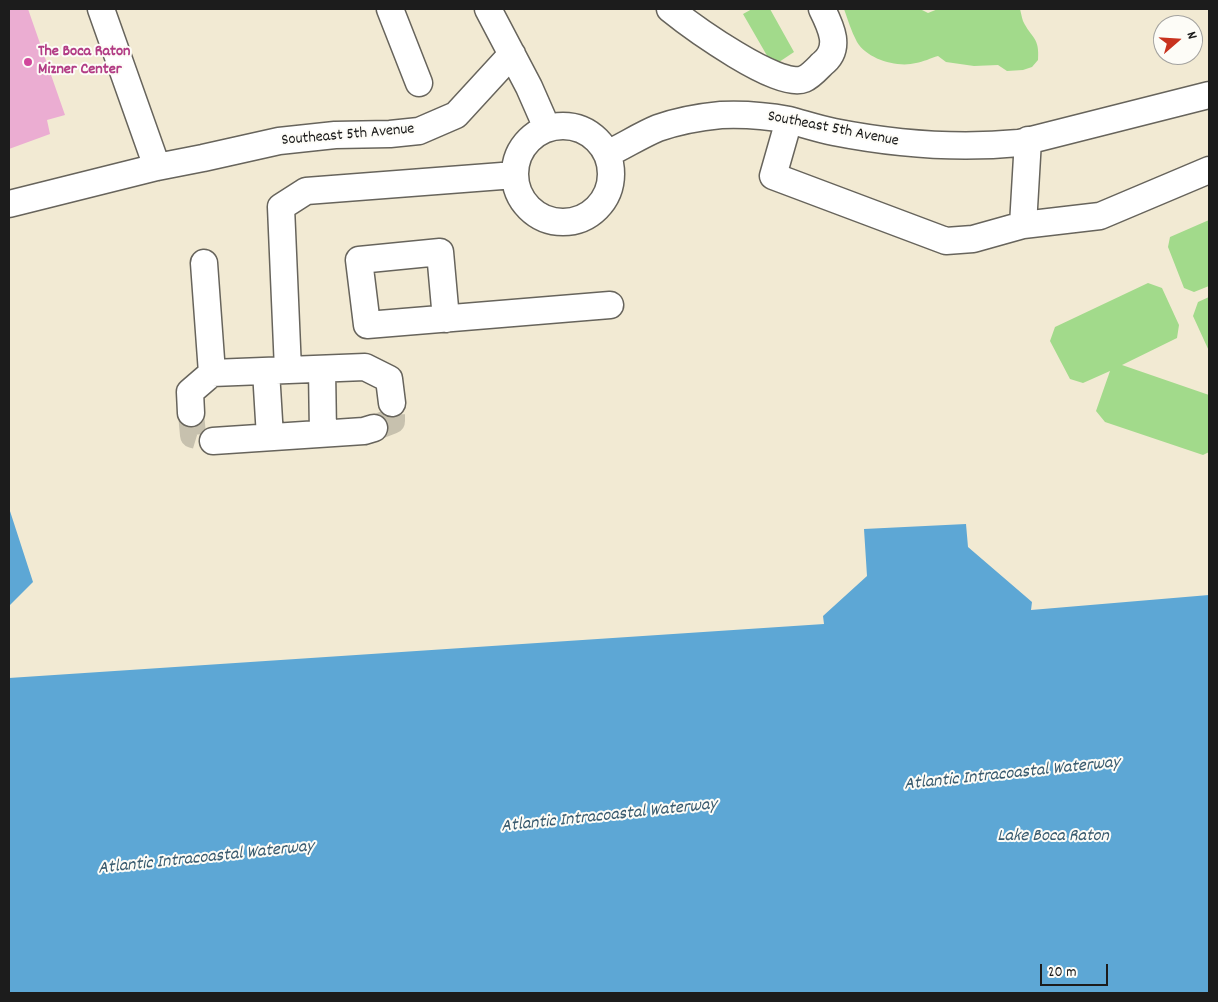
<!DOCTYPE html>
<html>
<head>
<meta charset="utf-8">
<style>
	body { margin:0 }
	#map { position:relative; width:1218px; height:1002px; overflow:hidden; background:#f2ead3; font-family:Dekko,sans-serif }
	canvas { display:block }
	.frame { position:absolute; inset:0; border:10px solid #1c1c1c; pointer-events:none }
	.north { position:absolute; left:1153px; top:15px; width:50px; height:50px; box-sizing:border-box; background:#fdfcf7; border:1px solid #a3a29f; border-radius:50%; rotate:71deg; font-size:14px; font-weight:700; line-height:20px; text-align:center; color:#1c1c1c }
	.north::after { content:''; display:block; margin:auto; width:18px; height:22px; background:#c8321e; clip-path:polygon(50% 0,100% 100%,50% 72%,0 100%) }
	.scale { position:absolute; left:1040px; top:964px; width:68px; height:22px; box-sizing:border-box; border:2px solid #1c1c1c; border-top:0; padding-left:6px; font-size:15px; line-height:18px; white-space:nowrap; color:#1c1c1c; -webkit-text-stroke:4px #fdfcf7; paint-order:stroke }
</style>
</head>
<body>
<div id="map">
<canvas width="1218" height="1002"></canvas>
<div class="frame"></div>
<div class="north">N</div>
<div class="scale">20 m</div>
</div>
<script>
const ctx = document.querySelector('canvas').getContext('2d');
ctx.lineJoin = 'round';
function fill(path, color) { ctx.fillStyle = color; ctx.fill(path, 'evenodd'); }
function strokePath(path, color, width, dash) { ctx.strokeStyle = color; ctx.lineWidth = width; ctx.lineCap = dash ? 'butt' : 'round'; ctx.setLineDash(dash || []); ctx.stroke(path); }
function drawText(font, color, halo, rows, align = 'center') {
  ctx.font = font + ' Dekko,sans-serif'; ctx.lineWidth = 4; ctx.setLineDash([]); ctx.textBaseline = 'middle'; ctx.strokeStyle = halo; ctx.fillStyle = color; for (const [text, x, y, turn = 0] of rows) {
    ctx.save(); ctx.translate(x, y); ctx.rotate((+turn || 0) * Math.PI / 180); ctx.textAlign = isNaN(turn) ? turn : align; if (halo) ctx.strokeText(text, 0, 0); ctx.fillText(text, 0, 0); ctx.restore();
  }
}
fill(new Path2D(`
	M752,9h18l24,43 -21,14 -30,-52z
	M844,9h76l8,4 10,-4h82c1,4 2,9 3,12 8,17 17,16 15,39l-6,7 -9,3 -16,1 -9,-6 -24,1 -28,-4 -8,-6c-7,2 -15,6 -22,7 -19,5 -49,-4 -59,-21 -6,-11 -9,-22 -13,-33z
	M1209,220v66l-15,6 -10,-4 -16,-41 2,-10z
	M1148,283l14,5 17,37 -2,13 -55,27 87,30v57l-6,3 -98,-33 -9,-11 14,-40 -27,12 -13,-4 -20,-38 5,-14z
	M1209,297v54l-16,-35 5,-14z`), '#a2da8b');
fill(new Path2D(`
	M9,508l24,74 -24,24z
	M966,524l2,23 64,55 -1,8 178,-15v398h-1200v-315l815,-54 -1,-8 44,-40 -3,-47z`), '#5da7d5');
fill(new Path2D(`
	M9,9h19l37,106 -18,5 3,14 -41,15z`), '#ebadd2');
strokePath(new Path2D(`
	M191,413l2,22 20,6
	M374,428l18,-7v-18`), '#c7c1ae', 26, [26, 13]);
const minor = new Path2D(`
	M101,9l56,158
	M390,9l29,74
	M488,9l41,78 18,41
	M670,9c21,17 109,81 134,70 7,-3 13,-10 18,-15 20,-15 9,-37 0,-55
	M789,120l-16,56 173,65 27,-2 50,-14 5,-85
	M515 174a48 48 0 1 1 96 0a48 48 0 1 1-96 0Z
	M607,154c17,-8 34,-19 51,-26 20,-7 42,-11 63,-13 23,-1 47,1 68,5 15,4 30,9 45,12 61,12 122,17 185,11l190,-48
	M9,204l148,-37 46,-9 76,-17 56,-6 55,-1 29,-3 37,-16 56,-61
	M1023,225l77,-9 109,-46
	M204,263l8,110
	M446,319l-6,-67 -81,8 8,65 243,-20
	M322,369l1,64
	M288,370l-7,-163 25,-16 209,-16
	M266,371l4,66
	M191,413l-1,-21 22,-19 153,-6 24,12 3,24
	M213,441l151,-10 10,-3`);
strokePath(minor, '#67645c', 29);
strokePath(minor, '#fff', 26);
for (const [x, y, r, color] of [
	[28,62,5,"#d1479c"]
]) { const dot = new Path2D(); dot.arc(x, y, r, 0, 2 * Math.PI); ctx.fillStyle = color; ctx.fill(dot); strokePath(dot, '#fdfcf7', 2); }
drawText('bold 16px', '#b23c85', '#fdfcf7', [
	["The Boca Raton",38,53],
	["Mizner Center",38,71]
], 'left');
drawText('16px', '#1c1c1c', '#fdfcf7', [
	["Southeast 5th Avenue",833,130,11],
	["Southeast 5th Avenue",348,136,-5]
]);
drawText('italic 18px', '#395b6f', '#fdfcf7', [
	["Atlantic Intracoastal Waterway",1012,775,-6],
	["Atlantic Intracoastal Waterway",609,817,-6],
	["Lake Boca Raton",1053,838],
	["Atlantic Intracoastal Waterway",206,859,-6]
]);
</script>
</body>
</html>
